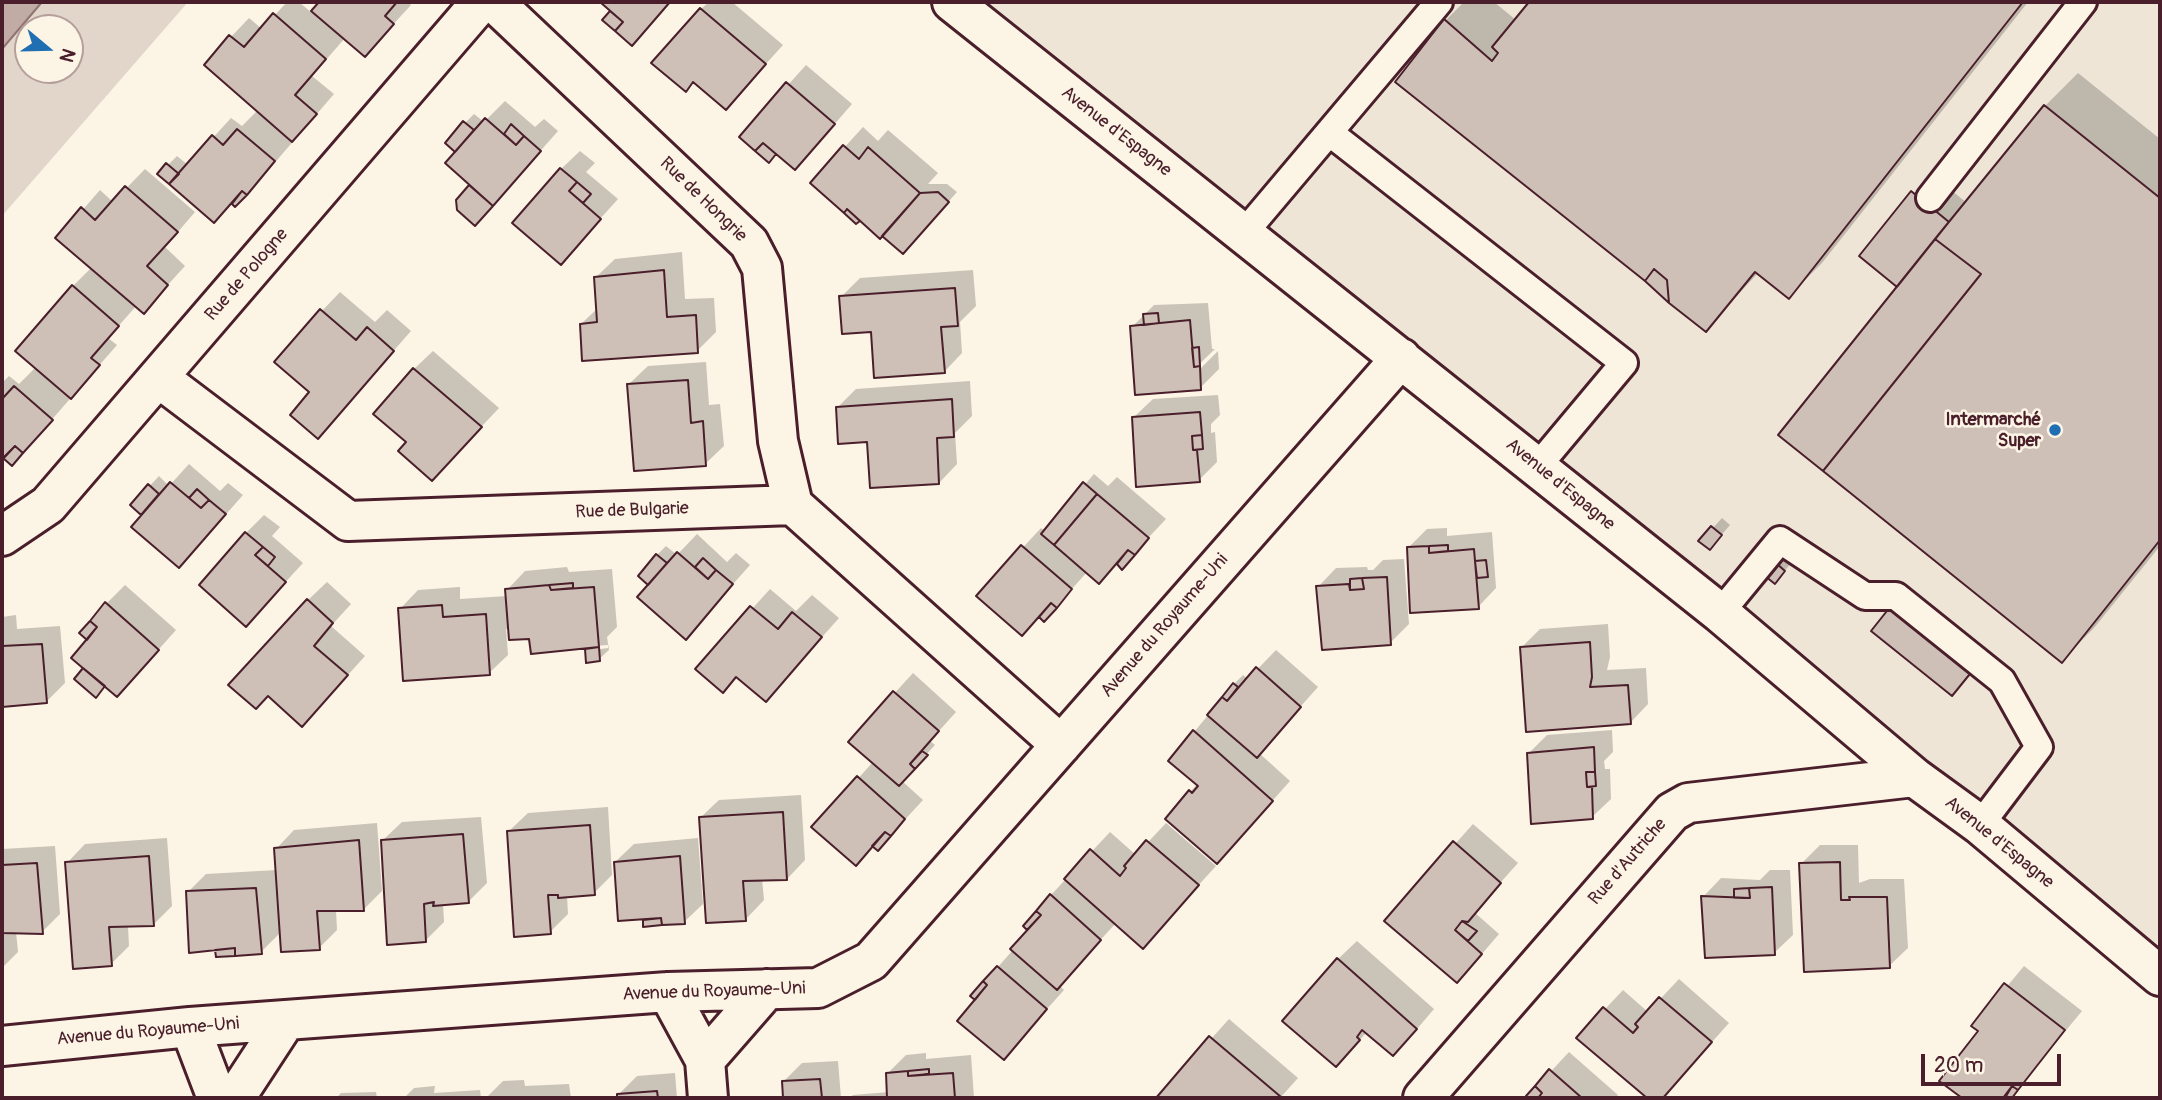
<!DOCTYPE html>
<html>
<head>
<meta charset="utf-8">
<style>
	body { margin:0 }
	#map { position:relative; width:2162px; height:1100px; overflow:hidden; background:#fcf5e5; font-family:Pangolin,sans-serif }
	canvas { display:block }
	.frame { position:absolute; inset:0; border:4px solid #4a1f2b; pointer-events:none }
	.north { position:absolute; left:14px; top:14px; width:70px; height:70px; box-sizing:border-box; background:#fcf5e5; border:2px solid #b59f9b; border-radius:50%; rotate:109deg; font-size:19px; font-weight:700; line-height:28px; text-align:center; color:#4a1f2b }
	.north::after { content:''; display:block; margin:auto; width:24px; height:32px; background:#1f6fb2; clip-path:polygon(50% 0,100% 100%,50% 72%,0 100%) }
	.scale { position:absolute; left:1921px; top:1054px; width:140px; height:32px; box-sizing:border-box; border:4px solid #4a1f2b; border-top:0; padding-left:9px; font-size:21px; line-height:24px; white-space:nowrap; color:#4a1f2b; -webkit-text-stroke:5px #fcf5e5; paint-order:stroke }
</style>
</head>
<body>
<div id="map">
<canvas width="2162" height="1100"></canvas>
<div class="frame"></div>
<div class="north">N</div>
<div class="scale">20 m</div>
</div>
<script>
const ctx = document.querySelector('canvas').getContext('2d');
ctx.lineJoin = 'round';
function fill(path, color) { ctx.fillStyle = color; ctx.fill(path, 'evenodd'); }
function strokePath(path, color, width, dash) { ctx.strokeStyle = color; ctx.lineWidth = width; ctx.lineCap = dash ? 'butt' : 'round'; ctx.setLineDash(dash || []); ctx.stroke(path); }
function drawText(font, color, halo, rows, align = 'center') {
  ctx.font = font + ' Pangolin,sans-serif'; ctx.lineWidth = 5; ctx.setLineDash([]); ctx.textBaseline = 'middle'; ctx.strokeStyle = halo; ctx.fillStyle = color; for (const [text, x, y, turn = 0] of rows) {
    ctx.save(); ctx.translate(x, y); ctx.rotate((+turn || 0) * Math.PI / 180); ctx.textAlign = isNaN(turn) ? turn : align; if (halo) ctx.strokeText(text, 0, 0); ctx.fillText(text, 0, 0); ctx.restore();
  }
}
fill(new Path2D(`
	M936,2h1224v993l-546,-450z`), '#eee5d7');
fill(new Path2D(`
	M2,2h186l-186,214zM28,28h42v42h-42z`), '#e2d5ca');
const water = new Path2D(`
	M2,2h40l-40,47z`);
fill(water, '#c0aca5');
strokePath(water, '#917474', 2);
fill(new Path2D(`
	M287,2h12l13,11 9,-11h87l3,3 -46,50 -20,-17 -33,38 22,18 -69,80 -30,31 -3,-3 -18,18 -46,-55 9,-9 11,9 43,-47 11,8 16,-16 -27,-73 18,-19 13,11z
	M709,2h23l51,43 -57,63 -32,-27 -8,8 15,-80z
	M1464,2h30l22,18 15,-18h497l-206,261 -33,33 -31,-23 -52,56 -261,-308z
	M806,65l46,39 -39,45 -36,3 -8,9 -28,-24z
	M2078,73l82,66v407l-66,82 -33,33 -162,-375 -37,-30 69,-82 36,29 78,-97z
	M505,101l30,26 9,-8 14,12 -74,84 -26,-15 14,-15 -14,-34 7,-28 9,-9 10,8z
	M863,127l15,14 10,-11 50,43 -10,11h19l10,8 -45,51 -52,-25 -4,4 -44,-39z
	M580,151l15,12 -9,9 32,27 -57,63v-93z
	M145,169l50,43 -30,35 20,19 -41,45 -7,-6 -29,33 9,7 -76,87 -39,29v-78l7,-7 10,8 17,-17 37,-81 19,-19 -34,-29 42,-48 13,12z
	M682,252l3,47 29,-1 2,34 -19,19 -116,-27 17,-16 -2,-31 19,-18z
	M973,270l3,36 -16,16 2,31 -18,19 -72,-42 -31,-33 19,-19z
	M340,292l35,30 12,-12 24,21 -93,106 -6,-45 10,-81z
	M1208,303l4,46h3l-23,22 3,3 23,-23 1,18 -19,19 -68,-61 22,-22z
	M433,351l66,57 -49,52 -41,-18 5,-73z
	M706,362l3,43 11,-1 4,42 -19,18 -76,-80 19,-18z
	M970,381l2,35 -17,17 2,31 -18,19 -70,-43 -31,-33 18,-18z
	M1218,395l2,20 -9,9v9l4,-1 2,30 -18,18 -65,-63 19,-18z
	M189,464l31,27 8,-8 15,12 -46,52 -49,-42h-16l27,-29 10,10z
	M1094,474l14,12 9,-9 49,42 -33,35 -15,9 -19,19 -11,-11 -44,49 -4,-4 -18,18 -44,-38 63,-68 4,3z
	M264,515l16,12 -8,9 31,27 -57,62v-92z
	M1722,518l8,7 -20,23 -9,-7z
	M1447,528v8l45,-4 4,56 -18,19 -70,-59 19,-19z
	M697,534l30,28 9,-9 14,12 -64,72 -29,-60v-22l9,-9 11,9z
	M1786,555l7,6 -18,21 -8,-6z
	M1404,559l5,65 -19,19 -72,-56 18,-19 31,-1 1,3h5l10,-10z
	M567,567l2,5 43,-3 5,58 -10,10 2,13 -10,9 -13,-9 3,-3 -58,-9 -25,-9 2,26 -19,18 -89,-64 18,-19 42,-3v12l47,-3v-6l18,-19zM608,645v3l-14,2v-4z
	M327,582l24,22 -20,22 34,30 -45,50 -12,-106z
	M125,585l51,45 -41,46 -29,9 -10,10 -10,-27 3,-29 17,-35z
	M770,589l26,22 16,-16 27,23 -73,82 -29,-24 -15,15 -24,-22z
	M16,615l1,14 43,-3 5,57 -19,19 -44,3v-88z
	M1608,624l2,33 -3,13 39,-2 2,36 -18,19 -109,-75 19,-19z
	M1276,650l42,37 -59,66 31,28 -55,62 -68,-24 30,-35 -27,-23 64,-77 9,-9 5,4z
	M913,673l43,39 -26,29 5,4 -33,36 21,19 -23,25 -86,2 59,-65 -23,-20z
	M1612,730l1,22 -9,9 1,8h5l1,30 -19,18 -63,-64 18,-18z
	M801,795l4,65 -18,19h-25l2,21 -18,19 -46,-101 19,-18z
	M608,807l4,68 -18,18 -27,3 1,18 -18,18 -41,-101 19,-18z
	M481,817l6,66 -19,19 -25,2 1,18 -19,19 -42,-101 19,-18z
	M377,823l5,68 -18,18 -28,2 1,19 -18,18 -38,-16 -20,20 -44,-1 -29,-59 18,-18 71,-4 -1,-21 18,-19z
	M1166,823l50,43 -73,80 -27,-23 -57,62 5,5 -60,67 -27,-57 21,-33 42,-48 -2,-3 13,-21 59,-63 26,23z
	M1473,824l45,39 -44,49 25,22 -24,28 -88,-42z
	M167,838l5,68 -19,19 -25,1 1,20 -18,18 -44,-101 18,-19z
	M698,838l5,66 -19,18 -39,3v-7l-30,-56 19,-18z
	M1820,845h38l1,38 11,-4h34l4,69 -19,18 -88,-102z
	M55,846l5,68 -18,18h-26l2,20 -16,16v-119z
	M1770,870h20l3,65 -19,18 -71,-56 18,-19 39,2z
	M1357,941l77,68 -23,27 -44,-4 -13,14 -16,-87z
	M2024,966l58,45 -72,87h-45l-23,-18 38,-49 -6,-5z
	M1679,979l50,44 -67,75h-12l-71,-61 44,-47 25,22z
	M1229,1019l69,59 -18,20h-122z
	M1569,1052l49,43 -3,3 -87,-2z
	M926,1053v6l45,-4 3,43h-125l4,-3 36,-3 -2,-18 19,-19z
	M838,1061l3,37h-57l-1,-16 19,-19z
	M675,1073l2,25h-58v-4l18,-18z
	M524,1080l1,6 44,-2 2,14h-85l17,-17z
	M435,1086l-1,7 46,-3 1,8h-77l10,-10z
	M376,1092l1,6h-41l5,-5z`), '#0003');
const building = new Path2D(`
	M319,2h78l-12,14 9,8 -29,33 -54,-46z
	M600,2h70l-38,44 -17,-15 8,-9z
	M1529,2h494l-234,297 -34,-27 -49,60 -37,-29 -2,-23 -13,-11 -9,12 -250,-199 49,-63 48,42 6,-8 -6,-6z
	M700,8l66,56 -40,46 -33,-28 -7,10 -35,-29z
	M610,11l13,11 -8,9 -13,-11z
	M273,13l53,46 -31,36 22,19 -25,28 -88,-77 25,-30 15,12z
	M786,82l49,42 -40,46 -32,-27 -8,8 -16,-14z
	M2044,105l116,93v342l-98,123 -239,-192 158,-197 -46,-35z
	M485,118l31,27 8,-9 17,15 -48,55 -48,-43z
	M463,121l11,9 -19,22 -10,-9z
	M511,124l13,12 -8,9 -12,-11z
	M237,129l38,32 -28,34 -5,-4 -28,32 -45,-39 43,-49 11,10z
	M763,143l13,11 -7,9 -14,-12z
	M843,145l16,14 9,-12 52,46 -40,46 -33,-30 -3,4 -34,-30z
	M166,163l13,11 -10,10 -12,-10z
	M560,168l17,14 -8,9 32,28 -40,46 -49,-42z
	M577,182l14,12 -8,9 -14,-12z
	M469,185l24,21 -18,20 -18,-16 -1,-10z
	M125,186l53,46 -31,34 21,19 -24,29 -89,-76 26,-31 14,13z
	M242,191l5,4 -12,12 -3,-3z
	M1911,191l38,31 -52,65 -38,-31z
	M938,192l11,10 -46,52 -21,-18 38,-43z
	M847,209l13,12 -4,3 -12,-11z
	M1935,239l46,35 -158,197 -45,-36z
	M1654,269l13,11 2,23 -24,-22z
	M664,270l3,47 29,-2 2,38 -116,8 -2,-37 17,-2 -3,-45z
	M72,285l47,41 -28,32 9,7 -29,34 -56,-48z
	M955,288l3,38 -17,1 4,46 -71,5 -3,-46 -29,2 -3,-38z
	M320,309l36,31 11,-13 27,24 -76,88 -28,-24 19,-23 -35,-30z
	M1158,313l1,10 -15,2 -1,-11z
	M1190,320l4,47 6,-1 1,24 -66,5 -5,-69z
	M1199,347l1,19 -6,1 -2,-19z
	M413,368l69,59 -50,54 -34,-30 8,-9 -33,-28z
	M688,380l3,43 12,-2 3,45 -72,5 -7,-87z
	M14,386l39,34 -30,33 -8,-7 -13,14v-61z
	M952,399l2,38 -17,1 2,46 -69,4 -3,-46 -29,2 -2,-37z
	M1200,412l2,23 -10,1 1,14h4l3,32 -64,5 -4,-70z
	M1202,435l1,14 -10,1 -1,-14z
	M15,446l8,7 -11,13 -9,-8z
	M170,482l31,26 8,-8 17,14 -47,54 -48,-41z
	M1083,482l14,12 -43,51 -13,-11z
	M148,484l11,10 -18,21 -11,-10z
	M197,489l12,11 -8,8 -12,-10z
	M1097,494l52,44 -14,17 -7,-5 -29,34 -45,-39z
	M1711,526l11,9 -12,15 -12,-9z
	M245,532l18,15 -8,8 31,27 -40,45 -47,-42z
	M1021,545l51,44 -15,19 -6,-5 -29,33 -46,-40z
	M1448,545v6l-19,2v-7z
	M1429,546v7l45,-4 5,60 -69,4 -3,-66z
	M263,547l12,10 -7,9 -13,-11z
	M1128,550l7,5 -13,15 -5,-6z
	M677,552l31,27 8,-9 17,14 -47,56 -49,-43z
	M656,554l11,9 -19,22 -10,-9z
	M703,558l13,12 -8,9 -13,-12z
	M1486,560l2,17 -11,1 -2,-17z
	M1776,563l9,8 -10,13 -10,-8z
	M1387,577l4,68 -69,5 -6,-64 33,-2 1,6 14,-1 -2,-11z
	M1362,578l2,11 -14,1v-11z
	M573,583v5l-22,2 -2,-5z
	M549,585l2,5 43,-3 5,60 -68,7 -2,-15 -20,1 -4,-51z
	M1898,597l80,67 -26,32 -81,-65z
	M307,599l26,24 -19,23 34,29 -46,52 -34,-31 -12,13 -28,-24z
	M105,602l54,48 -42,47 -46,-39 26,-31 -7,-6z
	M1051,603l6,5 -13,14 -5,-5z
	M442,605l1,12 43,-3 4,61 -87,6 -5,-73z
	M750,606l28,23 14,-17 30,25 -56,65 -30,-25 -13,16 -28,-24z
	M90,621l7,6 -10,13 -8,-7z
	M1590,642l2,35 -2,10 38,-2 3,39 -105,8 -6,-85z
	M42,644l5,59 -45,4v-61z
	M599,647l1,14 -14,2 -1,-14z
	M1256,667l45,40 -44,51 -50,-43 15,-18 5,4z
	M83,668l22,18 -9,12 -22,-19z
	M1233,683l5,4 -11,14 -5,-4z
	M893,691l46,40 -29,33 5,5 -16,17 -51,-44z
	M1193,730l80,71 -56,63 -52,-45 24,-29 3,3 6,-7 -30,-25z
	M1594,747l1,25h-9l1,15h5l1,32 -62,5 -4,-71z
	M922,751l6,4 -13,14 -5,-5z
	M1586,772h9l1,14 -9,1z
	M857,776l48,43 -14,17 -6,-4 -29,34 -45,-39z
	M783,812l4,68 -44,1 3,40 -40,2 -7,-106z
	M590,825l5,70 -37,3v-3h-10l3,39 -37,3 -7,-106z
	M885,832l6,4 -13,15 -6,-5z
	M463,834l6,69 -36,3 1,-4 -10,2 2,38 -39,3 -6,-105z
	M359,840l5,71h-47l3,39 -39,2 -7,-104z
	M1146,840l53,45 -56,64 -79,-70 26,-30 30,27 6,-8 -2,-2z
	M1453,841l48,42 -33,39 -6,-1 -7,9 27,24 -25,29 -73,-62z
	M149,856l5,70 -45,1 3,39 -39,3 -8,-107z
	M680,856l5,68 -23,1 -1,-7 -43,3 -4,-59z
	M1840,862l1,38h9l-1,-3h38l3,71 -86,4 -5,-109z
	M37,863l6,71 -41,-1v-68z
	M1772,887l3,68 -70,3 -4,-62 49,2 -1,-10z
	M256,888l6,66 -27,2v-8l-46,5 -3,-62z
	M1749,888l1,10h-16v-9z
	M1050,894l51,46 -44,50 -47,-41 31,-34 -5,-4z
	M1036,911l5,4 -14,15 -4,-4z
	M661,918l1,7 -19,2v-7z
	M1462,921l15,10 -9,10 -13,-11z
	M235,948v8l-19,1 -1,-7z
	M1337,958l80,71 -24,27 -31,-26 -5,7 3,3 -24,27 -54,-46z
	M997,966l50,43 -43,51 -47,-39 30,-36 -4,-4z
	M983,981l4,4 -12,15 -5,-4z
	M2004,983l61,47 -47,60 -6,-4 -9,12h-41l-23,-17 39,-50 -7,-5z
	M1659,997l53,45 -49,56h-16l-71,-60 27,-31 30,26 5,-6 -3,-3z
	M1209,1036l72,61 -125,1z
	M929,1069v5l-21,2v-5z
	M1549,1069l33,29h-44l4,-5 -7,-7z
	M908,1071v5l45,-3 2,25h-68l-1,-25z
	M820,1079l2,19h-39l-1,-17z
	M1535,1086l7,7 -4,5h-10l-2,-2z
	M2012,1086l6,4 -6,8h-7z
	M657,1091l1,7h-41v-4z`);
fill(building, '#cfc0b7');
strokePath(building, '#4a1f2b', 2);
const lane = new Path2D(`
	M1330,133l294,230 -87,104
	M1930,198l153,-196
	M1244,233l195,-231
	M1720,613l60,-73 85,56h31l106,85 37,66 -59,78`);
const street = new Path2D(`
	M494,2l255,241 13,25 16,173 15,64
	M952,2l768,611 194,164 66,48 180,151
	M159,378l189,143 445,-16 268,240
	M2,536l46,-31 433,-503
	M668,992l37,68 3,38
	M190,1027l27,71
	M2,1046l188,-19 478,-35 150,-4 53,-27 530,-603
	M705,1060l62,-71
	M235,1098l51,-78
	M1423,1098l249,-286 16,-9 226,-26`);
strokePath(lane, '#4a1f2b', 32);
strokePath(street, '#4a1f2b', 44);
strokePath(lane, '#fcf5e5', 26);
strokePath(street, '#fcf5e5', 38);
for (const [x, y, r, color] of [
	[2055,430,7,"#1f6fb2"]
]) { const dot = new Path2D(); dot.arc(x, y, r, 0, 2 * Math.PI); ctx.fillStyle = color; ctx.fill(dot); strokePath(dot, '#fcf5e5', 2.5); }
drawText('18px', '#4a1f2b', '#fcf5e5', [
	["Avenue d'Espagne",1116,132,38],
	["Rue de Hongrie",703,200,44],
	["Rue de Pologne",247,275,-49],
	["Avenue d'Espagne",1560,485,39],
	["Rue de Bulgarie",632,511,-2],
	["Avenue du Royaume-Uni",1165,626,-49],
	["Avenue d'Espagne",1999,843,39],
	["Rue d'Autriche",1628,862,-49],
	["Avenue du Royaume-Uni",714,992,-2],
	["Avenue du Royaume-Uni",148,1032,-5]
]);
drawText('bold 18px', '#4a1f2b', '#fcf5e5', [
	["Intermarché",2041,420],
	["Super",2041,441]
], 'right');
</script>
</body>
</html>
